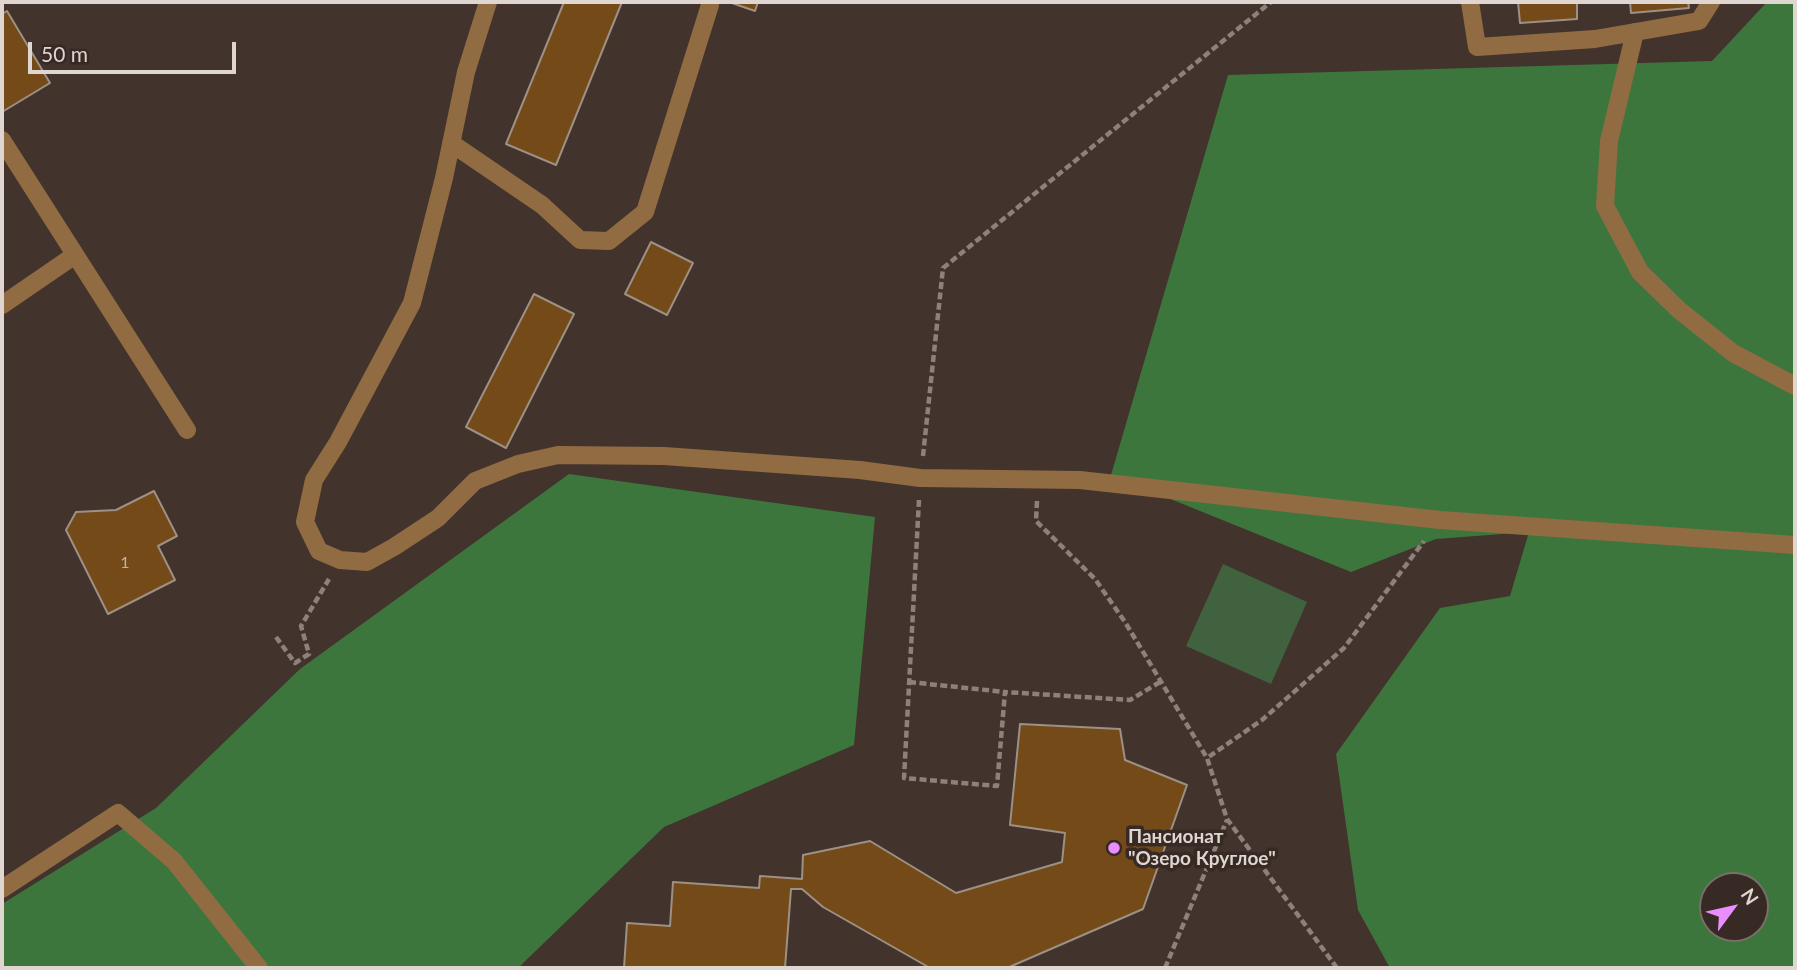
<!DOCTYPE html>
<html>
<head>
<meta charset="utf-8">
<style>
	body { margin:0 }
	#map { position:relative; width:1797px; height:970px; overflow:hidden; background:#42332d; font-family:Lato,sans-serif }
	canvas { display:block }
	.frame { position:absolute; inset:0; border:4px solid #dfd5d1; pointer-events:none }
	.north { position:absolute; left:1699px; top:872px; width:70px; height:70px; box-sizing:border-box; background:#372923; border:2px solid #7a6e69; border-radius:50%; rotate:57deg; font-size:19px; font-weight:700; line-height:28px; text-align:center; color:#dfd5d1 }
	.north::after { content:''; display:block; margin:auto; width:24px; height:32px; background:#ea8dfd; clip-path:polygon(50% 0,100% 100%,50% 72%,0 100%) }
	.scale { position:absolute; left:28px; top:42px; width:208px; height:32px; box-sizing:border-box; border:4px solid #dfd5d1; border-top:0; padding-left:9px; font-size:21px; line-height:24px; white-space:nowrap; color:#dfd5d1; -webkit-text-stroke:5px #372923; paint-order:stroke }
</style>
</head>
<body>
<div id="map">
<canvas width="1797" height="970"></canvas>
<div class="frame"></div>
<div class="north">N</div>
<div class="scale">50 m</div>
</div>
<script>
const ctx = document.querySelector('canvas').getContext('2d');
ctx.lineJoin = 'round';
function fill(path, color) { ctx.fillStyle = color; ctx.fill(path, 'evenodd'); }
function strokePath(path, color, width, dash) { ctx.strokeStyle = color; ctx.lineWidth = width; ctx.lineCap = dash ? 'butt' : 'round'; ctx.setLineDash(dash || []); ctx.stroke(path); }
function drawText(font, color, halo, rows, align = 'center') {
  ctx.font = font + ' Lato,sans-serif'; ctx.lineWidth = 7; ctx.setLineDash([]); ctx.textBaseline = 'middle'; ctx.strokeStyle = halo; ctx.fillStyle = color; for (const [text, x, y, turn = 0] of rows) {
    ctx.save(); ctx.translate(x, y); ctx.rotate((+turn || 0) * Math.PI / 180); ctx.textAlign = isNaN(turn) ? turn : align; if (halo) ctx.strokeText(text, 0, 0); ctx.fillText(text, 0, 0); ctx.restore();
  }
}
fill(new Path2D(`
	M1223,564l84,38 -36,82 -85,-38z`), '#40623f');
fill(new Path2D(`
	M1767,2h28v966h-405l-32,-58 -22,-156 104,-146 70,-12 19,-64 -93,7 -85,33 -240,-97 117,-400 484,-14zM1713,886h42v42h-42z
	M569,474l306,43 -21,228 -190,82 -146,141h-516v-64l154,-96 144,-139z`), '#3d763d');
const building = new Path2D(`
	M564,2h58l-66,163 -50,-21z
	M729,2h29l-3,9z
	M1518,2h59v17l-57,4z
	M1630,2h58l1,6 -58,5z
	M7,11l43,72 -48,29v-98z
	M651,242l42,21 -26,52 -42,-21z
	M534,294l40,20 -68,134 -40,-21z
	M154,491l23,45 -19,10 17,34 -67,34 -42,-84 10,-18 40,-2z
	M1020,724l100,5 5,31 62,25 -44,124 -136,59h-77l-107,-61 -21,-18h-11l-6,79h-161l3,-45 43,3 3,-44 86,6 1,-12 42,3 1,-24 67,-14 86,52 106,-31 3,-29 -55,-8z`);
fill(building, '#744a19');
strokePath(building, '#9d9084', 2);
strokePath(new Path2D(`
	M923,456l20,-188 328,-266
	M919,500l-15,278 93,8 8,-94 125,8 30,-18
	M1037,501l-1,20 59,58 30,43 82,136
	M276,637l19,26 14,-9 -8,-28 28,-47
	M909,682l96,10
	M1165,968l62,-148
	M1337,968l-110,-149 -20,-61 55,-38 82,-72 80,-107`), '#8e817c', 4.5, [7, 3.5]);
strokePath(new Path2D(`
	M488,2l-22,70 -22,106 -32,125 -74,139 -24,38 -9,42 14,29 21,9 27,2 27,-15 44,-29 37,-37 43,-17 40,-9 106,1 196,14 60,8 160,2 360,40 355,25
	M1470,2l7,45 118,-8 104,-18 12,-19
	M1635,32l-26,109 -4,65 35,66 39,38 54,43 62,33
	M2,140l185,290
	M451,143l91,62 38,35 29,1 36,-29 65,-207
	M2,305l73,-50
	M2,889l116,-76 56,48 85,107`), '#916c42', 18);
for (const [x, y, r, color] of [
	[1114,848,7,"#ea8dfd"]
]) { const dot = new Path2D(); dot.arc(x, y, r, 0, 2 * Math.PI); ctx.fillStyle = color; ctx.fill(dot); strokePath(dot, '#372923', 2.5); }
drawText('16px', '#c4b2a3', null, [
	["1",125,563]
]);
drawText('bold 19px', '#dfd5d1', '#372923', [
	["Пансионат",1128,837],
	["\"Озеро Круглое\"",1128,859]
], 'left');
</script>
</body>
</html>
